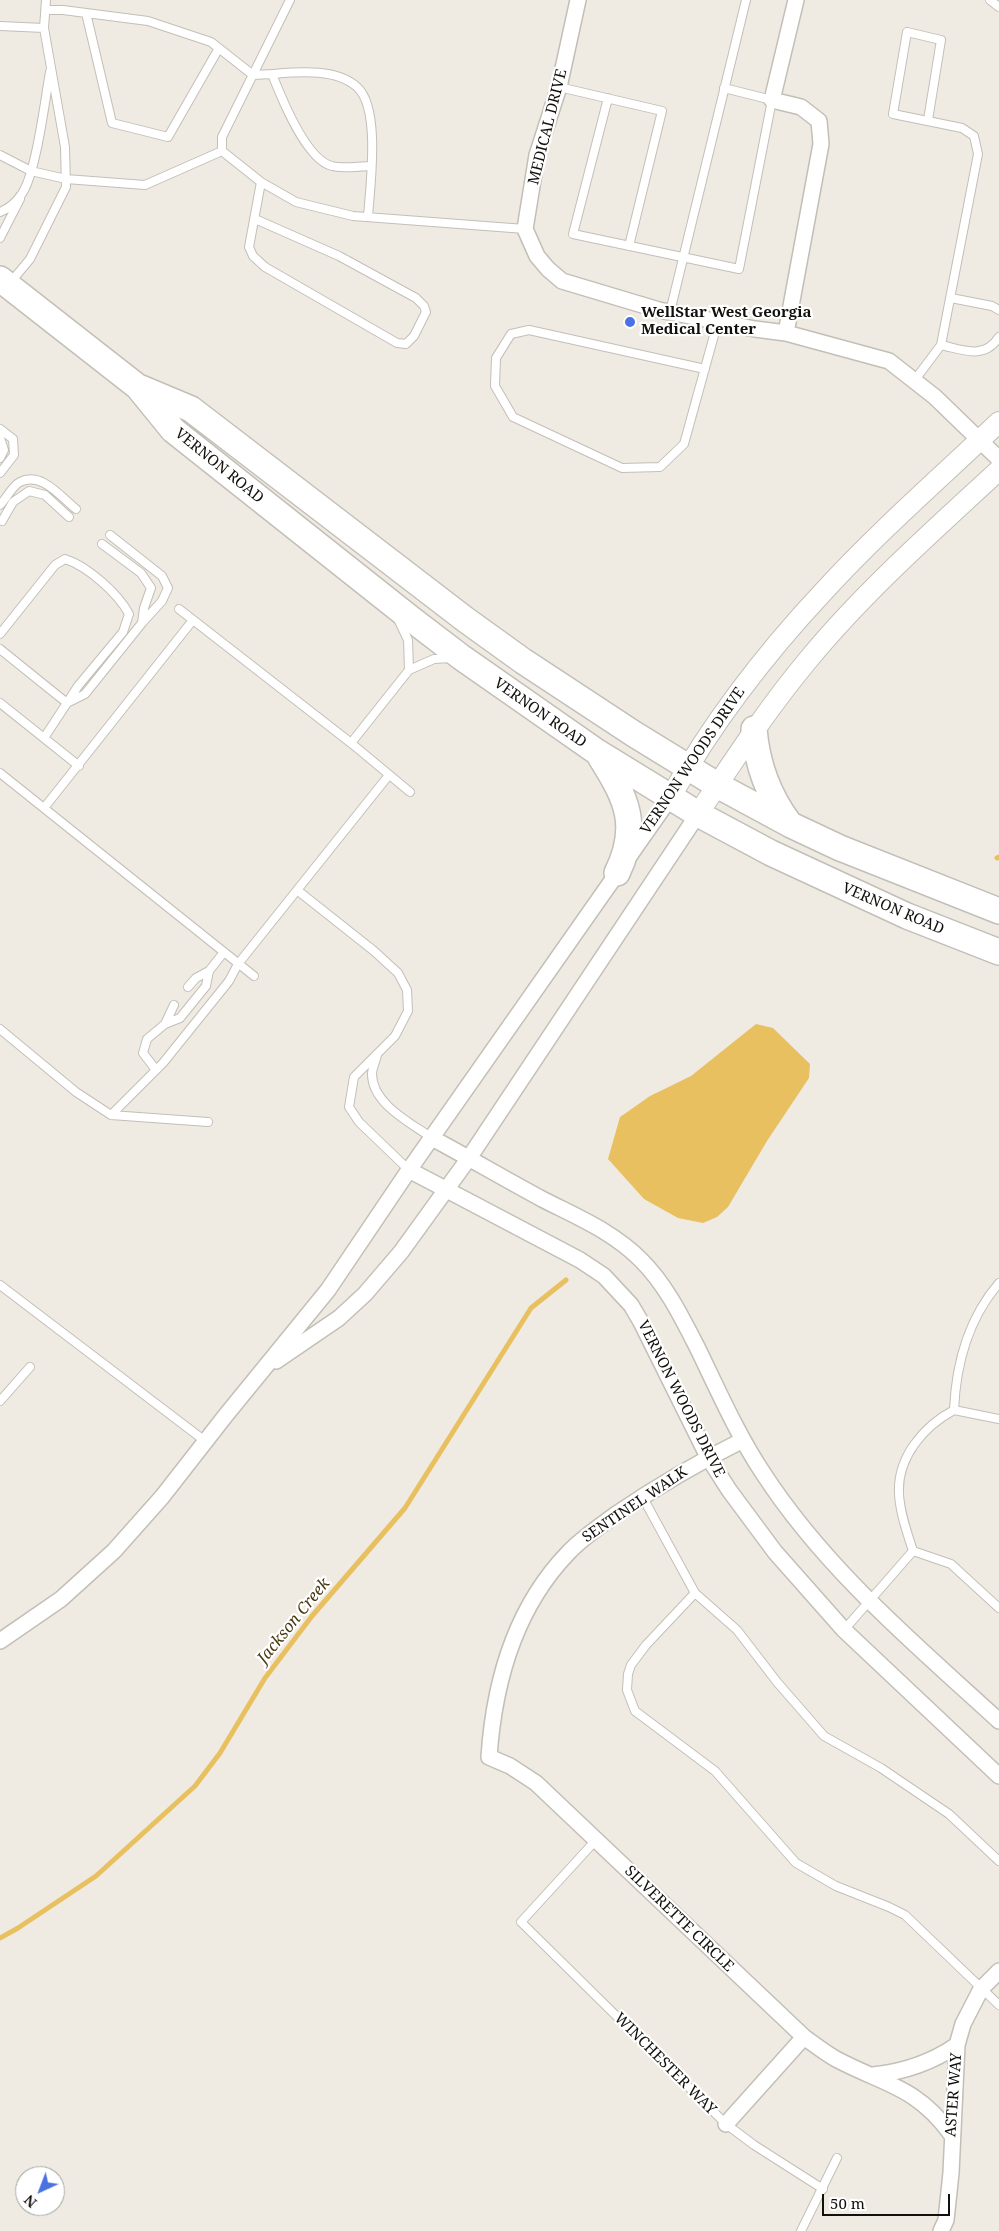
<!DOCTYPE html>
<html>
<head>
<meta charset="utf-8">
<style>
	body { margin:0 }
	#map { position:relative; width:999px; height:2231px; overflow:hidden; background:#efebe3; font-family:"Noto Serif",serif }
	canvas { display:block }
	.north { position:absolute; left:15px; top:2166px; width:50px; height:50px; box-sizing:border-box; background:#fff; border:1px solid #a09f9e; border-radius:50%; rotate:223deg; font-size:14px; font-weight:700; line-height:20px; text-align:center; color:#11100d }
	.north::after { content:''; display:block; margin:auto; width:18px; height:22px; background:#4b71e4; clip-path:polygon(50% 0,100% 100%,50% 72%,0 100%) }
	.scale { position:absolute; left:822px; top:2194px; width:128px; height:22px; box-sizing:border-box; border:2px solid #11100d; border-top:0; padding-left:6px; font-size:15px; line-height:18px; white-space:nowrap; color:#11100d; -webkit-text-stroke:4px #fff; paint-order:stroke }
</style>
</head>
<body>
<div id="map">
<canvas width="999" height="2231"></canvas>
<div class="north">N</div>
<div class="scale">50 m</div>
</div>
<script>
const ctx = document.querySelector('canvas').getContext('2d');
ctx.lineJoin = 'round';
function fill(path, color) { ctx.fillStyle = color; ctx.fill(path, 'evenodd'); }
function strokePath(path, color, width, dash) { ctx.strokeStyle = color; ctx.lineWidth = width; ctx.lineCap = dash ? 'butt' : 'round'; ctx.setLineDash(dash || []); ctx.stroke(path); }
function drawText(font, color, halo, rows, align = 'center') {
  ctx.font = font + ' "Noto Serif",serif'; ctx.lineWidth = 4.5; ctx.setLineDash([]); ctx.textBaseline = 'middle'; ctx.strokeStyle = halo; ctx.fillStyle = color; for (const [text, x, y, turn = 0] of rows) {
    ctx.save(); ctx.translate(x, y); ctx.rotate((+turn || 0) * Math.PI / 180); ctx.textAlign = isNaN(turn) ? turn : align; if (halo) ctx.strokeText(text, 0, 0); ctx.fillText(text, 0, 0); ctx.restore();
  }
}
fill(new Path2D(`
	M756,1024l17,4 37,36 -1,14 -42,63 -39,66 -11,10 -14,6 -25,-5 -34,-19 -36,-40 12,-42 30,-21 41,-20z`), '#e8c05f');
strokePath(new Path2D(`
	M997,858l2,-1
	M0,1938l18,-10 78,-52 99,-90 25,-33 45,-75 47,-62 93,-108 126,-200 35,-28`), '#e8c05f', 5);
const service = new Path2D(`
	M290,0l-68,137v14l39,31 35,20 57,14 172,13
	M990,0l9,7
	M46,10h17l85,11 63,21 42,33 19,-1
	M86,13l26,110 56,14 51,-89
	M0,26l44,2
	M559,87l103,24 -33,135
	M608,98l-35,136 166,35 33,-169 -48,-12
	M0,155l31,16 35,8 79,6 77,-34
	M0,212c8,-3 16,-10 21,-17 15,-19 24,-96 29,-123
	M368,217c2,-30 13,-109 -11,-130 -21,-19 -59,-15 -85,-13 9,23 34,86 60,92 11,3 27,0 39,0
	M255,219l84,37 77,42 8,8 2,6 -12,24 -8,8 -9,-1 -132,-76 -12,-11 -4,-9 12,-65
	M0,238l20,-39
	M10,283l20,-24 36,-72 -1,-40 -21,-119 2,-28
	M951,298l41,8 7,4
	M670,312l76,-312
	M941,345c23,5 43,15 58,-8
	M705,369l-176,-39 -18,4 -15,24 -1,28 18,31 109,51 38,-1 24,-23 34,-123
	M914,381l27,-36 37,-191 -4,-18 -12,-8 -69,-14 14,-82 34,8 -13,80
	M0,429l13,10 1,16 -14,18
	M0,438l4,12 -4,8
	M0,505c6,-6 12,-19 20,-23 21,-11 41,15 56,27
	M2,521l11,-19 16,-11 16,4 24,22
	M110,535l52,41 6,12 -6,13 -20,22
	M179,609l172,134 59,49
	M398,619l10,21 1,30 25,-11 18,-1
	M0,634l55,-69 10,-6c22,7 53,34 64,55l-6,18 -45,54 -11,17
	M0,649l67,54 -23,35
	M69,702l16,-8 57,-71 2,-15 7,-20 -10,-15 -39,-29
	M0,703l79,63
	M351,743l58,-73
	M0,773l254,203
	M44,808l149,-188
	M297,890l77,61 24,22 9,17 1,21 -13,25 -41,41 -5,30 10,15 50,48
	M188,987l8,-9 13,-7
	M165,1024l9,-19
	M0,1029l76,63 35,23 97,7
	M377,1055c-1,6 -5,13 -5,19 0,30 39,49 60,64
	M156,1070l-13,-17 4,-14 18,-15 15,-6 26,-32 3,-15 15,-19
	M111,1115l52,-52 66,-82 9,-17 151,-189
	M0,1285l205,156
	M0,1401l30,-34
	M954,1410c2,-46 14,-91 45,-127
	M642,1496l53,97 42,37 40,52 47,54 57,32 68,46 50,47
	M913,1551l38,13 48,44
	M695,1593l-49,52 -15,20 -3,9 -1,16 8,21 80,60 81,92 40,23 53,21 16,8 94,90
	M844,1630l69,-79c-6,-19 -13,-38 -14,-57 -2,-37 25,-68 55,-84l45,9
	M596,1840l-75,82 205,202 28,21 69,44
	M801,2231l36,-73`);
const minor = new Path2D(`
	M578,0l-19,87 -22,68 -12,74 12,27 11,13 14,12 97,29 96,19 31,4 103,28 46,36 64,62
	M786,333l35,-189 -2,-23 -18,-14 -29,-7 24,-100
	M432,1138c37,20 73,41 110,61 35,18 70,32 99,61 25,25 40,56 56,87 21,43 40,87 66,126 63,97 152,171 236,248
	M409,1170l171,90 24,16 27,29 10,17 67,135 21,33 46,62 69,78 155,146
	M276,1361l63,-43 26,-24 36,-42 68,-94 229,-344
	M743,1440c-44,22 -87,47 -128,75 -16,12 -33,23 -47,38 -53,55 -74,130 -79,204l21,9 26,17 268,254c11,8 21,16 32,22 49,26 80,27 115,75
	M0,1641l61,-42 53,-48 48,-54 64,-82 102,-125 81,-120 261,-372
	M873,2075c31,-3 58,-12 84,-30
	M726,2124l78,-87
	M941,2231l5,-11 5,-47 6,-128 6,-21 18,-35 18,-18`);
const tertiary = new Path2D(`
	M670,798c42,-75 95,-144 154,-207 55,-60 116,-113 175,-169
	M698,814c35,-52 69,-105 110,-154 57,-69 125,-129 191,-190`);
const primary = new Path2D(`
	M0,279l138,108 35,43 237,188 51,39 136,95 101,62 73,39 136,63 92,36
	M141,388l50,21 275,211 57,41 111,73 83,51 74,40 49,23 159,63
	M754,729c3,36 14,66 35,94
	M601,758c26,41 39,68 16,115`);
strokePath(service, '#c3bfb7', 10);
strokePath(minor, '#c3bfb7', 18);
strokePath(tertiary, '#c3bfb7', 22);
strokePath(primary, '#c3bfb7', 28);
strokePath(service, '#fff', 8);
strokePath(minor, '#fff', 15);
strokePath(tertiary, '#fff', 20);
strokePath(primary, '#fff', 25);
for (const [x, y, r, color] of [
	[630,322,6,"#4b71e4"]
]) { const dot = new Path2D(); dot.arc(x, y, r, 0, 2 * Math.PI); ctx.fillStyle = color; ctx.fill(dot); strokePath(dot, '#fff', 2); }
drawText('15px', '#11100d', '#fff', [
	["MEDICAL DRIVE",548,127,-76],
	["VERNON ROAD",219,466,39],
	["VERNON ROAD",540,713,35],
	["VERNON WOODS DRIVE",693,761,-56],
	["VERNON ROAD",893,909,23],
	["VERNON WOODS DRIVE",681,1399,63],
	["SENTINEL WALK",635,1505,-34],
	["SILVERETTE CIRCLE",679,1919,44],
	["WINCHESTER WAY",665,2064,45],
	["ASTER WAY",954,2095,-86]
]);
drawText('bold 15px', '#11100d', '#fff', [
	["WellStar West Georgia",641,313],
	["Medical Center",641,330]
], 'left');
drawText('italic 16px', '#4a3a10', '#fff', [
	["Jackson Creek",294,1621,-51]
]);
</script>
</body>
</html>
